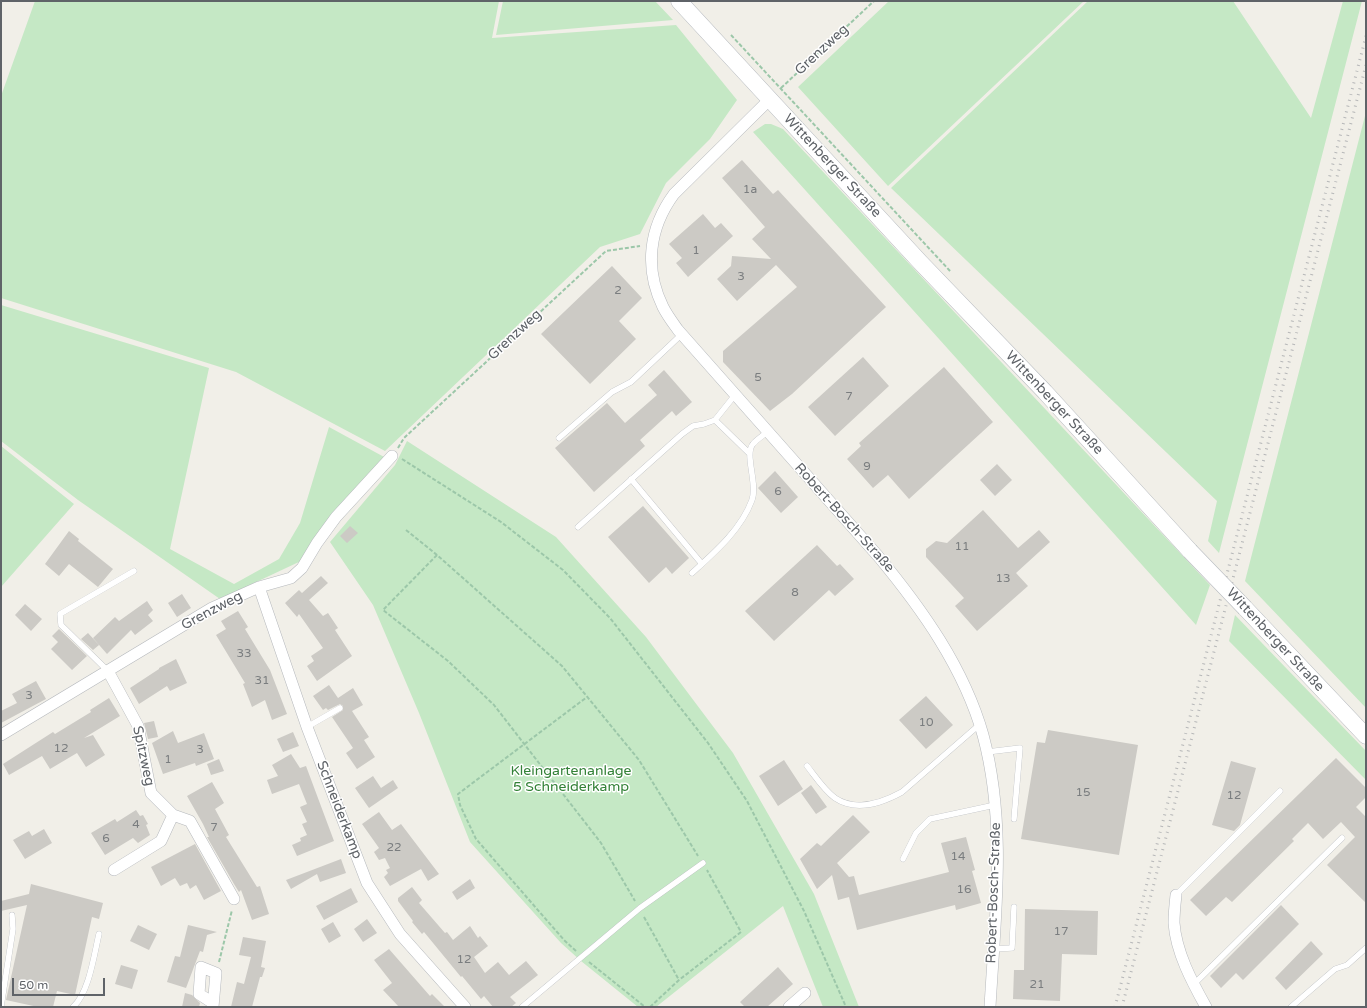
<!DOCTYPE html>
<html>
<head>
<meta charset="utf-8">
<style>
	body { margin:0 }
	#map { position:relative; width:1367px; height:1008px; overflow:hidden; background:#f1efe8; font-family:"Varela Round",sans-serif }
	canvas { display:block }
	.frame { position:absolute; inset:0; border:2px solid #5f6368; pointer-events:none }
	.scale { position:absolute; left:12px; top:978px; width:93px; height:18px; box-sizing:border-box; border:2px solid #5f6368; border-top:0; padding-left:5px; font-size:12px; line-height:14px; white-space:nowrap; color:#5f6368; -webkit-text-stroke:3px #fff; paint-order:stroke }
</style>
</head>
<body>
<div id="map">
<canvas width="1367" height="1008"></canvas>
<div class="frame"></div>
<div class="scale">50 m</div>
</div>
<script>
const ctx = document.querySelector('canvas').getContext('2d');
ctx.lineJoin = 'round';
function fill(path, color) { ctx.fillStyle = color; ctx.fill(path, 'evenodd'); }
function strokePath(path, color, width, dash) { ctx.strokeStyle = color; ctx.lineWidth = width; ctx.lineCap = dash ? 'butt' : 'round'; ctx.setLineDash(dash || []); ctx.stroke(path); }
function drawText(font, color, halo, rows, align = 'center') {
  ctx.font = font + ' "Varela Round",sans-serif'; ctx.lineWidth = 3; ctx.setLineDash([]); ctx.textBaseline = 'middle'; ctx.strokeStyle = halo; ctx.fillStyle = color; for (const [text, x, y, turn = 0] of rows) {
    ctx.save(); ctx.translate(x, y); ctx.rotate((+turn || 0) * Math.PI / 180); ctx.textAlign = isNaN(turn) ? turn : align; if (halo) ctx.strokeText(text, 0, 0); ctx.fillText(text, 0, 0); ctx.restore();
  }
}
fill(new Path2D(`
	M35,1h464l-7,37 184,-13 61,75 -27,39 -44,44 -26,51 -40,13 -215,204 -149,-79 -235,-74v-202z
	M503,1h152l18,19 -177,15z
	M889,1h195l-196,185 -90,-99z
	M1088,1h145l78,117 32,-117h19l-143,552 -11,-12 9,-40 -326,-313z
	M1366,112v596l-121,-127z
	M765,124h6l12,5 427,456 -14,40 -443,-493z
	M1,305l208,63 -39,181 64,35 45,-25 21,-36 29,-96 57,31 -85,103 -81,38 -142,-99 -77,-59z
	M407,441l149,96 90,100 87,116 81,141 45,113h-36l-40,-101 -127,101h-18l-57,-46 -20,-18 -91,-101 -51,-129 -46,-108 -43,-63 65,-77z
	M1,446l73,58 -73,83z
	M1235,615l131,136v29l-137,-139z`), '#c5e8c5');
fill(new Path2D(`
	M742,160l31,34 5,-4 108,117 -94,87 -22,17 -47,-49v-11l74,-64 -21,-22 -39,36 -20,-22 14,-13 1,-10 39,3 -19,-20 13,-12 -43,-49z
	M703,214l12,14 6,-5 12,13 -45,41 -12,-14 6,-5 -13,-14z
	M612,266l30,32 -23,23 17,18 -46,45 -49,-50z
	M863,357l26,29 -54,50 -27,-29z
	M944,367l49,55 -84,77 -21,-24 -15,13 -26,-29 14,-13 -2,-3z
	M664,370l28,32 -16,14 -4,-5 -32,29 5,6 -51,46 -39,-44 52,-45 18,20 32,-28 -9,-10z
	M997,464l15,16 -17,16 -15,-16z
	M775,471l23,26 -17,16 -23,-25z
	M643,506l46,52 -17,16 -6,-7 -17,16 -41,-46z
	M983,510l35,38 21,-18 11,12 -34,31 12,13 -51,45 -22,-25 9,-8 -38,-41v-8l10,-8 11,2z
	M350,526l8,7 -11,10 -7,-7z
	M69,531l10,8 -1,2 35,28 -15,18 -29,-23 -10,12 -14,-12z
	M817,545l20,21 3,-2 14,15 -19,17 -6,-6 -55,51 -29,-30z
	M321,576l7,7 -19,17 14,16 5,-3 10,15 -3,2 17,26 -35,25 -10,-15 7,-5 -3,-5 12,-8 -24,-34 -2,3 -12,-14 14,-13 3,3z
	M182,594l9,14 -14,9 -9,-14z
	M147,601l6,9 -5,5 5,6 -18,14 -4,-5 -24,24 -14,-16 22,-21 4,4z
	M25,604l17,15 -11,12 -16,-16z
	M238,611l10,16 -3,2 25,41 17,44 -15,6 -7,-20 -13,7 -9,-23 2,-1 -29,-48 10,-6 -5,-8z
	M59,629l28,27 -15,14 -21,-21 7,-7 -6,-6z
	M88,633l11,12 -6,5 -12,-11z
	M176,659l11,24 -17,8 -3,-5 -28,18 -9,-16 29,-19v-1z
	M36,681l10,18 -45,24v-12l16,-8 -5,-9z
	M329,685l9,13 15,-10 10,17 -11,6 17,26 -5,3 11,17 -18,12 -11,-16 7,-5 -21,-31 11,-7v-4l-3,-2 -12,6 -2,-2 -3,2 -10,-14z
	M926,696l27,29 -27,24 -27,-29z
	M109,698l11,18 -36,22 9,-3 12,20 -19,12 -9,-14 -27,16 -8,-13 -33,19 -6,-11 50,-32 2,2 36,-22 -1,-2z
	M154,721l4,16 -10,2 -4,-16z
	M1048,730l90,15 -19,110 -98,-16 16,-97 8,1z
	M173,731l5,12 26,-10 10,26 -18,7 -1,-3 -32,11 -11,-31z
	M293,732l6,14 -16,6 -6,-13z
	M291,754l9,14 6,-2 28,75 -37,15 -5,-11 9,-4 -1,-3 7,-3 -5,-11 5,-2 -7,-15 7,-3 -8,-20 -27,10 -5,-14 11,-4 -6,-11z
	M1336,758l30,30v9l-10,10 10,10v86l-39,-38 28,-28 -14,-15 -18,17 -15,-16 -16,16 2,2 -62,61 -6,-5 -20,19 -16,-16z
	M219,759l5,12 -13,4 -4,-11z
	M784,760l19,29 -25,17 -19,-30z
	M1231,761l25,7 -16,57 -6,6 -22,-6z
	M373,776l8,12 12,-8 5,8 -29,20 -14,-20z
	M212,782l12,21 -9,6 14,26 -3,2 31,50 3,-1 9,28 -17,6 -11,-30 -2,2 -5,-8 -27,-47h2l-6,-13 -16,-28z
	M811,785l16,22 -11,7 -15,-21z
	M136,810l4,6 3,-1 5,9 -2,1 4,10 -12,8 -5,-5 -28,17 -14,-22 24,-14 2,3z
	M379,812l13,18 9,-6 38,50 -11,7 -7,-12 -31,17 -6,-9 4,-4 -2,-3 4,-2 -5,-10 -6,2 -5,-8 5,-4 -17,-24z
	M853,815l17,17 -33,31 12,14 5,-1 5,19 90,-23 -8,-29 25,-6 9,33 -3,1 9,32 -25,7 -1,-5 -98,25 -8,-33 -11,3 -6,-25 -15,14 -17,-30 17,-16 4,3z
	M44,829l8,14 -27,16 -12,-19 16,-9 3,5z
	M195,844l26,47 -17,9 -8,-15 -6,4 -3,-6 -7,3 -5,-8 -14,8 -10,-19z
	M341,859l5,14 -26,9 -3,-8 -26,15 -5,-9z
	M470,879l5,9 -18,12 -5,-8z
	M31,884l72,19 -4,16 -7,-2 -17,78 -18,-4 -4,16h-15l-32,-7 21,-95 -26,6v-10l28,-7z
	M412,887l10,13 -3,3 26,30 2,-1 6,8 17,-14 8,12 2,-2 8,10 -14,11 11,16 13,-11 11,13 17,-14 12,14 -28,22 6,6 -5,4h-18l-9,-11 -3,3 -19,-23 -1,1 -37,-45 -2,2 -10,-12 1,-1 -15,-20v-3z
	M351,888l7,14 -34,18 -8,-14z
	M1281,905l18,19 -56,56 -7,-7 -15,15 -11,-12z
	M1025,909l73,2 -1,44 -35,-1 -2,47 -47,-2 1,-29h10z
	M367,919l10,14 -14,9 -9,-13z
	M333,922l8,14 -12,7 -8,-14z
	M138,925l19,9 -8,16 -19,-9z
	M188,925l29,7 -10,3 -4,17 -3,-1 -14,37 -19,-6 8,-26 5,1z
	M243,937l23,4 -5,26 4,1 -3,9h-2l-8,30h-21l6,-25 7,2 7,-27 -12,-2z
	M1311,941l12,13 -37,36 -11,-12z
	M389,949l41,47 2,-2 13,13h-46l-16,-17 9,-7 -18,-23z
	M121,965l17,5 -6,19 -17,-5z
	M778,967l15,17 -26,23h-22l-5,-5z
	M185,993l7,2 8,8 -1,4h-17z`), '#cccac5');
const service = new Path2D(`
	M715,420l34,33
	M559,438l53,-46 19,-10 51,-48
	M631,479l71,85
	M578,527l104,-93 11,-8 11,-2 11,-4 20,-25
	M692,573c22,-20 49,-43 60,-73 6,-16 -8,-46 1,-56 4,-5 10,-8 14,-12
	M108,671l-47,-46 -1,-11 74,-43
	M307,727l33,-19
	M987,752l33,-4 -6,71
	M807,766c8,10 17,24 28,32 21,14 47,5 67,-6l77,-67
	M903,859l13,-26 14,-14 65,-14
	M1176,895l104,-104
	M993,949l19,-1 2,-41
	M1194,984l148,-146
	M1,1007l12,-78 -1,-14
	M73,1007c16,-14 21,-52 26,-73
	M522,1007l118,-99 63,-45
	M1291,1007l44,-38 12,-4 19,-17`);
const minor = new Path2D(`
	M770,99l-96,95c-25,34 -30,74 -11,113 4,8 10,16 15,23l200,226c44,53 86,112 105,179 24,89 12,182 7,272
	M259,587l48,140 60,156 33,51 65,73
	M108,671l30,55 13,67 22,22 -12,26 -47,29
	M1,735l211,-127 47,-21 32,-9 11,-10 15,-25 19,-26 56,-61
	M173,815l17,6 44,78
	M1176,895c-1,9 -2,19 -2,28 2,29 18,59 32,84
	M213,1007l3,-34 -15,-6 -2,27 14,9
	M789,1007l16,-14`);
const secondary = new Path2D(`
	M679,1l241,261 125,130 145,159
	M1245,608l121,128`);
strokePath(service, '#b5b8bc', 6);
strokePath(minor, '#b5b8bc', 12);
strokePath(secondary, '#b6babf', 17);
strokePath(new Path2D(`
	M731,35l220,237
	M781,88l93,-87
	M398,448l6,-10 202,-187 34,-5
	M402,459l99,63 62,48 47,48 98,125 39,58 57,110 42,96
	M406,530l31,25 125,111 77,94 59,96
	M437,555l-54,55 65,51 46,44 107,138 34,58
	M644,917l35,63
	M576,951l-12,-11 -88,-101 -16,-34 -2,-11 129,-97
	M219,962l13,-52
	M589,962l56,45
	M650,1007l29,-27 62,-48 -34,-62`), '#9cc7a9', 2, [4, 2]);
strokePath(service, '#fff', 5.5);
strokePath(minor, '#fff', 11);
strokePath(secondary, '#fff', 16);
strokePath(new Path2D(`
	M1115,1007l251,-971
	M1122,1007l244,-942`), '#b6b7b8', 3, [1, 5]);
const secondaryBridge = new Path2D(`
	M1190,551l55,57`);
strokePath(secondaryBridge, '#b6babf', 17, []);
strokePath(secondaryBridge, '#fff', 16);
drawText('12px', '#7a7d7f', null, [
	["1a",750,190],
	["1",696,251],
	["3",741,277],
	["2",618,291],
	["5",758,378],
	["7",849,397],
	["9",867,467],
	["6",778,492],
	["11",962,547],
	["13",1003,579],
	["8",795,593],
	["33",244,654],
	["31",262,681],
	["3",29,696],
	["10",926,723],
	["12",61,749],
	["3",200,750],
	["1",168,760],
	["15",1083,793],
	["12",1234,796],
	["4",136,825],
	["7",214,828],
	["6",106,839],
	["22",394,848],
	["14",958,857],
	["16",964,890],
	["17",1061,932],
	["12",464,960],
	["21",1037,985]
]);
drawText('14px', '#5f6368', '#fff', [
	["Grenzweg",822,50,-43],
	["Wittenberger Straße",832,166,47],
	["Grenzweg",515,335,-43],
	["Wittenberger Straße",1054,403,47],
	["Robert-Bosch-Straße",844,518,48],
	["Grenzweg",212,611,-28],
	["Wittenberger Straße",1275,640,47],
	["Spitzweg",143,756,78],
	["Schneiderkamp",339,810,69],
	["Robert-Bosch-Straße",994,893,-88]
]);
drawText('14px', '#348238', '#fff', [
	["Kleingartenanlage",571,771],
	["5 Schneiderkamp",571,787]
]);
</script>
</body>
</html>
